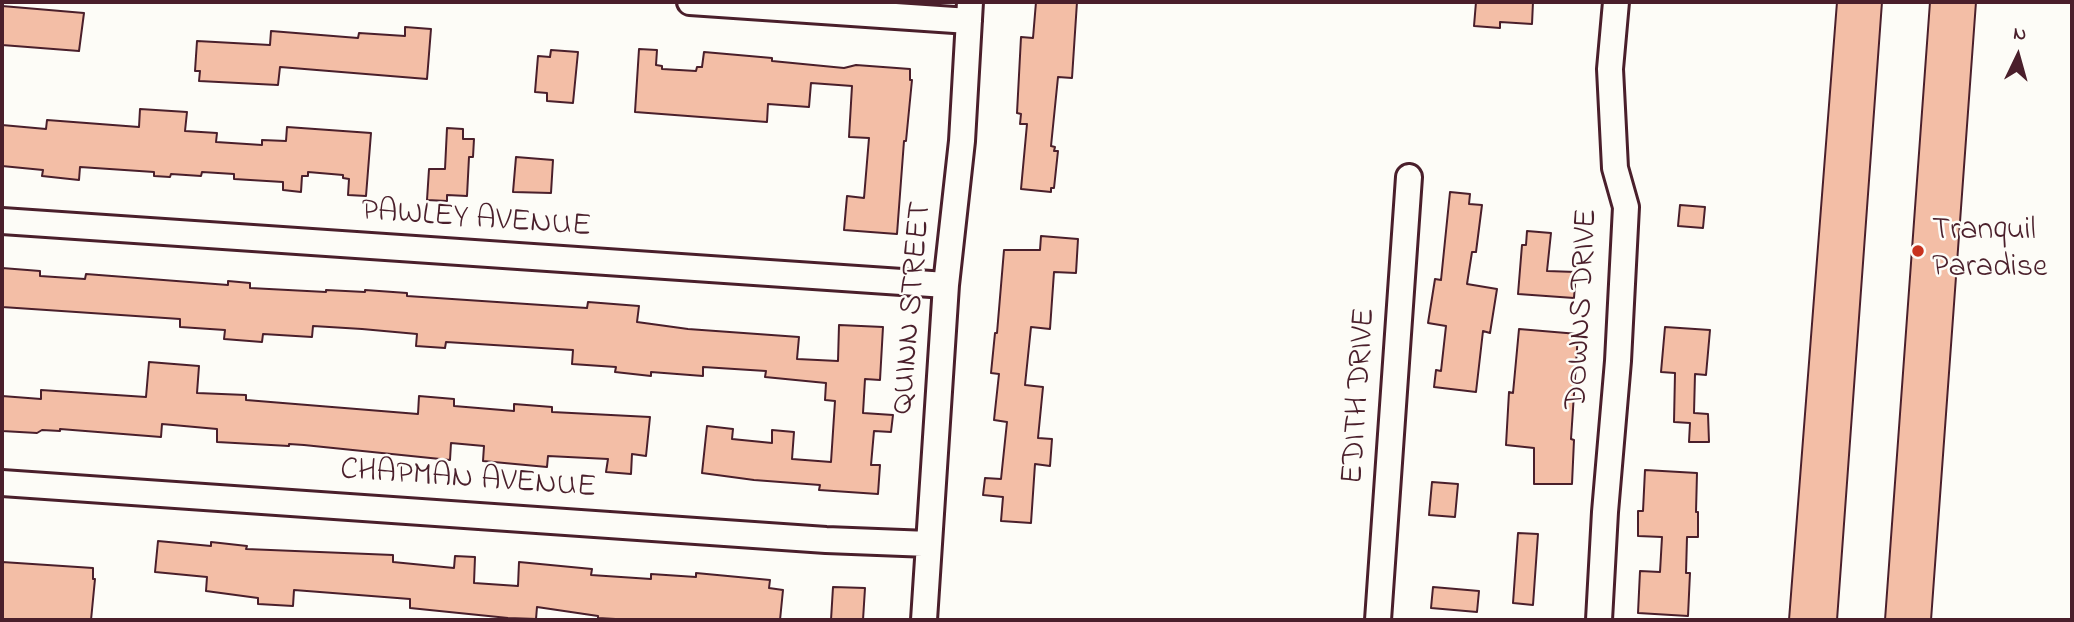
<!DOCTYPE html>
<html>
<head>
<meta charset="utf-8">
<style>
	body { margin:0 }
	#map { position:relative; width:2074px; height:622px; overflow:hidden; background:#fdfcf7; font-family:"Indie Flower",sans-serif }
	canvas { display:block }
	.frame { position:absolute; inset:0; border:4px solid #4a1f2b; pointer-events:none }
	.north { position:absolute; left:1983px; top:21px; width:70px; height:70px; -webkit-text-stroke:5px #fdfcf7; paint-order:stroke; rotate:5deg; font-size:19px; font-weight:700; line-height:28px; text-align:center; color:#4a1f2b }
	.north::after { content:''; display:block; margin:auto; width:24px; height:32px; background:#4a1f2b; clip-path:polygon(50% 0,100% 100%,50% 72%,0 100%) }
</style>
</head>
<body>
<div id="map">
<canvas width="2074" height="622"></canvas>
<div class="frame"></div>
<div class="north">N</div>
</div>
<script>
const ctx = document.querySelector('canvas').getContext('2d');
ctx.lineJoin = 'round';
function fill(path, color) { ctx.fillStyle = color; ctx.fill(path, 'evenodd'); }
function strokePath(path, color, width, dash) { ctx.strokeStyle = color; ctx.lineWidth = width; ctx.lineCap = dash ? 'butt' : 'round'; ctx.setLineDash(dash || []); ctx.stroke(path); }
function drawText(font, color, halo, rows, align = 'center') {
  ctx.font = font + ' "Indie Flower",sans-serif'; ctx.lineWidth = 5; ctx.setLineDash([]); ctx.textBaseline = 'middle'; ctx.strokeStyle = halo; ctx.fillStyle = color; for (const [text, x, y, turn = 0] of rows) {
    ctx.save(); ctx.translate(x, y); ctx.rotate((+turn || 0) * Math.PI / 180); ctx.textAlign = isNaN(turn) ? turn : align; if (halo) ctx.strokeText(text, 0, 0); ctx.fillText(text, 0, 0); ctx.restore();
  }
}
const building = new Path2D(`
	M1036,2h41l-5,76 -14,-1 -7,69 4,1 -1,4h4l-4,37h-3v4l-30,-3 6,-65h-7l1,-10 -4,-1 4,-76 12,1z
	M1476,2h57l-1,22 -32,-2v6l-26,-2z
	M1837,2h45l-45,618h-48z
	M1930,2h46l-45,618h-46z
	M2,6l82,7 -5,38 -77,-6z
	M405,27l26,2 -4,50 -147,-12 -2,18 -79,-4 1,-10h-5l2,-30 73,4 1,-14 87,7 1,-5 46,3z
	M639,49l18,1 -1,15 6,1v3l34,2 1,-4h5l2,-15 68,6v3l72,7 12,-3 54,4v11h2l-6,61h-2l-7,93 -53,-4 3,-34 17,2 5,-60 -20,-1 3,-51 -41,-3 -2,24 -41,-3 -1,18 -132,-10z
	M551,50l27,2 -5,51 -26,-2v-8l-12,-1 3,-36 12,1z
	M140,109l47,3 -2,19 32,2 -1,9 46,3v-5l24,1 1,-14 84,6 -5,63 -18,-1 1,-16 -6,-1v-3l-35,-3v4h-6l-1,16 -18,-2v-8l-49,-3v-5l-32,-2 -1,4 -30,-2 -1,3 -16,-1v-4l-74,-5 -1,13 -37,-4 1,-6 -41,-4v-41l44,4 1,-9 92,7z
	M447,128l16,1v10h11l-1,18h-4l-2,39 -20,-1v6l-20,-1 2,-31h16z
	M516,157l37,3 -2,33 -38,-1z
	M1450,192l20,2 -1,10 13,1 -6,47h-4l-5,32 30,5 -7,44 -7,-2 -7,61 -42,-5 2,-17 5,1 5,-45 -18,-3 7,-44 6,1z
	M1680,205l25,2 -2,21 -25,-2z
	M1527,231l24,2 -4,38 29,1 -2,26 -56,-4 4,-49h4z
	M1041,236l37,3 -2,34 -22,-1 -4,57 -19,-2 -6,58 18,2 -5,51 14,1 -2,27 -15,-2 -4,59 -30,-2 2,-24 -20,-2 2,-17 16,1 6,-57 -13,-2 5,-46 -8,-1 4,-40h2l7,-83h36z
	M2,268l38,3v5l45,3 1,-5 142,11v-4l22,2v5l76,4v-2l39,2v-2l42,3v3l180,12 1,-6 51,4 -2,16 51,7 111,8 -2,22 41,2 1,-36 44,2 -3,53 -15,-1 -2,34 30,2 -2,17 -17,-1 -3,34h9l-2,29 -59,-4 1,-5 -66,-5 -52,-7 5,-47 26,3 -1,10 40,4v-13l22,2 -2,27 39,3 4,-61 -10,-1 1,-17 -61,-6 1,-6 -63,-4v9l-52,-4v4l-36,-4 1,-5 -44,-3 1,-14 -127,-8 -1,6 -29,-2 1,-12 -55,-5 -49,-3 -1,11 -49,-3 -1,8 -38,-3 1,-9 -45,-3v-8l-178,-12z
	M1665,327l45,3 -4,45 -11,-1 -1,39 14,1 1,28h-20l1,-19 -16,-1 1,-49 -14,-1z
	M1519,329l59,5 -7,105 3,1 -2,44h-38v-36l-28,-3 3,-53 4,1z
	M149,362l50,4 -2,27 49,2v5l172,14 1,-18 35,3v7l60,5v-7l38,3v5l98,5 -4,39 -14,-2 -1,20 -25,-2 2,-13 -60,-3 -1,11 -64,-6 1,-15 -33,-3 -1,17 -146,-15 -15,-1v2l-72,-4v-13l-55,-5 -1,13 -101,-8v2l-18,-1 -5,3 -35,-2v-35l39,3v-9l105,7z
	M1645,470l52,3 -1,39h2v25h-11l-1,36h4l-2,43 -50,-3 2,-42 20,1 2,-35 -24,-1v-25h5z
	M1432,482l26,2 -3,33 -26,-2z
	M1518,533l20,1 -5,71 -20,-2z
	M158,541l53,5v-4l36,4 -1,3 147,6v7l61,6 1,-12 20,1 -1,26 44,3 1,-24 73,7 -1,6 60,4v-5l45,3v-4l74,7 -1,8 14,2 -3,30h-147l-35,-2v-2l-61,-9 -1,12 -28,-1 -98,-10v-9l-116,-9 -1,16 -35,-2v-6l-52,-7 1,-14 -52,-5z
	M2,562l91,6v11h2l-4,41h-89z
	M833,587l32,1 -2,32h-32z
	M1433,587l46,4 -2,21 -46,-4z`);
fill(building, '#f3bea6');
strokePath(building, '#4a1f2b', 2);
const minor = new Path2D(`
	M690,2l279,19
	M2,221l944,64
	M2,483l824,57 103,4
	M924,620l22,-335 16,-144 8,-139
	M1378,620l31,-443
	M1599,620l6,-108 13,-151 8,-154 -11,-39 -5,-99 6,-67`);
strokePath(minor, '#4a1f2b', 30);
strokePath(minor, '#fdfcf7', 24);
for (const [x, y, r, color] of [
	[1918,251,7,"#c8321e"]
]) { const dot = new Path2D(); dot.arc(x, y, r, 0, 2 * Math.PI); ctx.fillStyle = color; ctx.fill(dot); strokePath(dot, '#fdfcf7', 2.5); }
drawText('32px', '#4a1f2b', '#fdfcf7', [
	["PAWLEY AVENUE",476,221,4],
	["QUINN STREET",914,308,-85],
	["DOWNS DRIVE",1584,309,-87],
	["EDITH DRIVE",1361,396,-86],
	["CHAPMAN AVENUE",468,481,4]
]);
drawText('32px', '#4a1f2b', '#fdfcf7', [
	["Tranquil",1932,233],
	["Paradise",1932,270]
], 'left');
</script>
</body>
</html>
